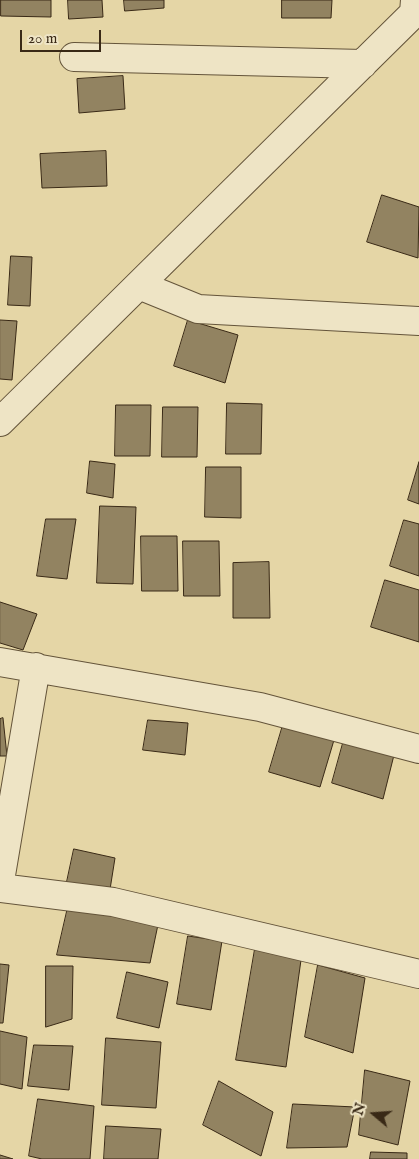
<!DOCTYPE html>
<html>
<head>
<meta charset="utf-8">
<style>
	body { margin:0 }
	#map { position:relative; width:419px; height:1159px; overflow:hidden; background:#e5d6a6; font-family:"IM FELL English",serif }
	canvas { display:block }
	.north { position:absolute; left:349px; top:1089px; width:50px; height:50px; -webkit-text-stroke:4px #eee4c5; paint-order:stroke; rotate:288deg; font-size:14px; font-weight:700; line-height:20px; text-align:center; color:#392916 }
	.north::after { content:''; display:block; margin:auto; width:18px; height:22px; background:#392916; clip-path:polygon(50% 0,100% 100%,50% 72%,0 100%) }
	.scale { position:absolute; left:20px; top:30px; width:81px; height:22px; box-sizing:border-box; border:2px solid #392916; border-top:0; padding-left:6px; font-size:15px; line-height:18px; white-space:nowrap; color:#392916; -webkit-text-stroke:4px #eee4c5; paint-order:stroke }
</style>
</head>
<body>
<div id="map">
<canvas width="419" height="1159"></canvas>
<div class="north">N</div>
<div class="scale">20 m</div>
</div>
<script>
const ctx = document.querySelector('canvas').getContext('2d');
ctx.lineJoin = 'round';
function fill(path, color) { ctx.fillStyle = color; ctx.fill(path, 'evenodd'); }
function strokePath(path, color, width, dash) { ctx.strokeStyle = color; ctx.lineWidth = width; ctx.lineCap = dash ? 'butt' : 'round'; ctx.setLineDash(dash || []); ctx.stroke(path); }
const building = new Path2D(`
	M1,0h50v17l-50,-1z
	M68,0h34l1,17 -34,2z
	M124,0h40v8l-39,3z
	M282,0h50l-1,18h-49z
	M123,76l2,33 -46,4 -2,-34z
	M106,151l1,35 -65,2 -2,-34z
	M382,195l37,12 -1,51 -51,-16z
	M11,256l21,1 -2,49 -22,-1z
	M0,320l17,1 -5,59 -12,-1z
	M188,320l50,15 -13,48 -51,-17z
	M227,403l35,1 -1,50h-35z
	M116,405h35l-1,51h-35z
	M163,407h35l-1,50h-35z
	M90,461l25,3 -2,34 -26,-5z
	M419,462v42l-11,-4z
	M206,467h35v51l-36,-1z
	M100,506l36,1 -3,77 -36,-1z
	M46,519h30l-9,60 -30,-3z
	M404,520l15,4v52l-29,-10z
	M141,536h36l1,55h-36z
	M183,541h36l1,55h-36z
	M269,562l1,56h-37v-55z
	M385,580l34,10v52l-48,-15z
	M0,602l37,12 -14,36 -23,-7z
	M3,718l4,38h-7v-37z
	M148,720l40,3 -3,32 -42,-5z
	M283,725l51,15 -14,47 -51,-15z
	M345,736l50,15 -12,48 -51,-16z
	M74,849l41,9 -7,44 -43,-11z
	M68,907l92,8 -10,48 -93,-8z
	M188,936l34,5 -11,69 -34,-6z
	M255,949l46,11 -15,107 -50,-7z
	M0,964l9,1 -6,58h-3z
	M318,965l47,13 -12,75 -48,-16z
	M46,966h27l-1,53 -26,8z
	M127,972l41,10 -9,46 -42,-10z
	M0,1031l27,6 -5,52 -22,-5z
	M106,1038l55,4 -5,66 -54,-3z
	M34,1045l39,1 -4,44 -41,-4z
	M365,1070l45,11 -12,64 -39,-10z
	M219,1081l54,31 -12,44 -58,-31z
	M38,1099l56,7 -4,53h-48l-13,-3z
	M293,1104l62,3 -8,40 -60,1z
	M106,1126l55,3 -3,30h-54z
	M371,1152l36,1v6h-37z
	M0,1155l13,4h-13z`);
fill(building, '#928361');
strokePath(building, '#392916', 1);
const street = new Path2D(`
	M74,57l289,7
	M139,285l59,24 221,12
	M0,422l414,-409 1,-13
	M0,662l260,45 159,42
	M0,881l36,-214
	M0,888l113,14 306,72`);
strokePath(street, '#64543a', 30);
strokePath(street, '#eee4c5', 28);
</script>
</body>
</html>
